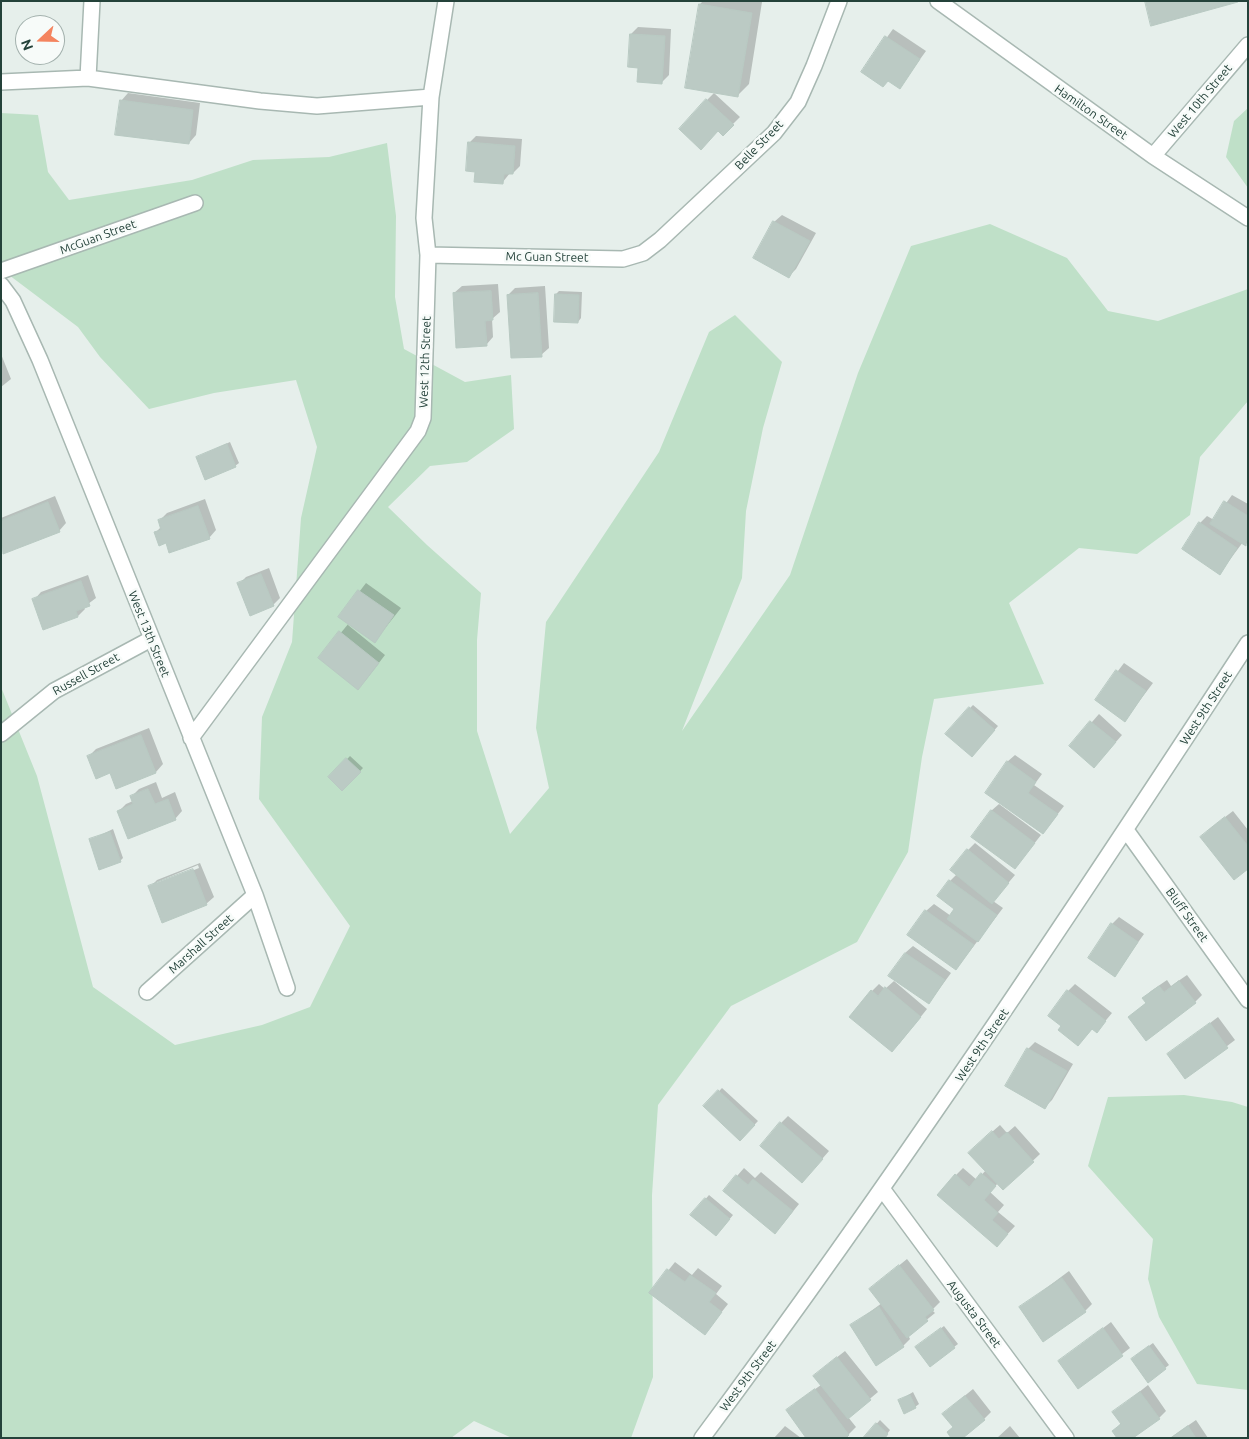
<!DOCTYPE html>
<html>
<head>
<meta charset="utf-8">
<style>
	body { margin:0 }
	#map { position:relative; width:1249px; height:1439px; overflow:hidden; background:#e6efeb; font-family:Ubuntu,sans-serif }
	canvas { display:block }
	.frame { position:absolute; inset:0; border:2px solid #24423a; pointer-events:none }
	.north { position:absolute; left:15px; top:15px; width:50px; height:50px; box-sizing:border-box; background:#f7fbf9; border:1px solid #a3b1ad; border-radius:50%; rotate:249deg; font-size:14px; font-weight:700; line-height:20px; text-align:center; color:#24423a }
	.north::after { content:''; display:block; margin:auto; width:18px; height:22px; background:#f4845f; clip-path:polygon(50% 0,100% 100%,50% 72%,0 100%) }
</style>
</head>
<body>
<div id="map">
<canvas width="1249" height="1439"></canvas>
<div class="frame"></div>
<div class="north">N</div>
</div>
<script>
const ctx = document.querySelector('canvas').getContext('2d');
ctx.lineJoin = 'round';
function fill(path, color) { ctx.fillStyle = color; ctx.fill(path, 'evenodd'); }
function strokePath(path, color, width, dash) { ctx.strokeStyle = color; ctx.lineWidth = width; ctx.lineCap = dash ? 'butt' : 'round'; ctx.setLineDash(dash || []); ctx.stroke(path); }
function drawText(font, color, halo, rows, align = 'center') {
  ctx.font = font + ' Ubuntu,sans-serif'; ctx.lineWidth = 5; ctx.setLineDash([]); ctx.textBaseline = 'middle'; ctx.strokeStyle = halo; ctx.fillStyle = color; for (const [text, x, y, turn = 0] of rows) {
    ctx.save(); ctx.translate(x, y); ctx.rotate((+turn || 0) * Math.PI / 180); ctx.textAlign = isNaN(turn) ? turn : align; if (halo) ctx.strokeText(text, 0, 0); ctx.fillText(text, 0, 0); ctx.restore();
  }
}
fill(new Path2D(`
	M1248,108v80l-22,-31 8,-36z
	M1,113l37,2 10,57 21,28 123,-20 61,-20 76,-3 58,-14 9,73 -1,81 9,52 61,33 46,-7 3,54 -47,33 -37,4 -42,41 39,38 54,48 -4,47v91l33,103 39,-46 -13,-60 10,-106 113,-170 50,-120 26,-17 47,47 -19,66 -17,83 -4,67 -60,153 108,-156 68,-202 53,-127 79,-22 77,34 41,53 50,10 90,-32v112l-48,56 -10,58 -53,39 -58,-6 -70,55 35,81 -110,15 -12,58 -14,95 -51,90 -126,64 -73,99 -6,90 1,182 -22,61h-119l-38,-17 -23,17h-450v-751l36,89 56,211 82,58 87,-20 48,-18 40,-81 -91,-127 3,-82 30,-75 9,-124 16,-71 -21,-67 -82,13 -65,16 -49,-52 -22,-30 -77,-58z
	M1184,1095l48,7 16,5v283l-51,-6 -38,-67 -11,-38 5,-40 -65,-73 20,-69z`), '#bfe0c8');
fill(new Path2D(`
	M703,1l59,1 -13,82 -11,11 -38,-91z
	M638,27l33,2 -2,46 -7,7 -22,-16 -9,-32z
	M893,29l33,22 -26,36 -11,-7 -27,-8z
	M128,93l72,10 -4,32 -7,8 -68,-42z
	M714,93l26,24 -17,17 -16,-34z
	M476,136l46,3 -2,27 -7,7h-3l-8,10 -26,-13 -7,-27z
	M782,215l34,18 -20,36 -7,7 -15,-54z
	M498,284l2,28 -8,7 1,18 -7,8 -32,-52 8,-7z
	M545,286l4,62 -8,7 -33,-60 7,-7z
	M559,291l23,1 -1,26 -3,4 -22,-28z
	M1,354l10,25 -10,8z
	M230,442l9,21 -4,3 -38,-9z
	M1232,495l16,9v38l-2,2 -3,-2 -23,31 -20,-50 7,-7 7,4z
	M55,496l11,27 -7,8 -56,22 -2,-35z
	M205,499l11,31 -7,8 -43,4 -10,-10 6,-6 -2,-6 7,-7z
	M269,568l11,30 -7,7 -34,-21 7,-7z
	M88,575l8,23 -12,9 1,2 -7,7 -44,-16 7,-8z
	M366,583l35,25 -26,33 -26,-18 -1,2 37,30 -20,26 -45,-23 29,-35 -9,-6z
	M1124,663l29,20 -28,37 -29,-20z
	M973,705l25,21 -23,26 -5,-44z
	M1099,714l23,21 -28,32 -23,-21z
	M149,728l14,36 -7,8 -39,15 -6,-15 -22,-16 7,-7z
	M1015,755l27,19 -8,11 30,21 -21,27 -36,-71z
	M350,756l13,12 -21,22 -12,-13z
	M156,782l6,16 13,-6 7,19 -7,8 -56,-8 7,-7 7,-3 -1,-5 7,-7z
	M999,804l42,31 -26,33 -24,-57z
	M1233,811l15,19v37l-40,-37z
	M113,829l10,29 -3,3 -30,-21z
	M975,843l40,32 -22,26 10,7 -47,61 -30,-58 8,-7 17,12 5,-8 -6,-27 7,-7 11,-24z
	M200,863l14,34 -8,7 -56,-17 7,-7zM198,865l1,3 -42,17v-3z
	M1119,917l25,17 -29,41 -3,-51z
	M913,946l38,27 -22,30 -24,-50z
	M1187,975l15,20 -7,7 -65,15 17,-15 -3,-4 7,-7 16,-11 4,6z
	M894,981l33,28 -28,35 -27,-53 7,-7 6,5z
	M1075,984l37,29 -15,18 -4,-3 -15,17 -15,-19 5,-35z
	M1218,1017l17,23 -50,38 -16,-24z
	M1035,1042l38,22 -21,36 -7,7 -17,-58z
	M722,1088l36,33 -18,19 -35,-34z
	M788,1116l41,35 -20,23 -28,-51z
	M1000,1125l7,8 8,-7 25,28 -37,35 -5,-6 -8,9 14,13 -6,7 17,14 -11,12 -48,-63 7,-7 14,12 9,-10 -9,-25z
	M744,1168l11,10 6,-6 38,32 -17,21 -58,-34z
	M709,1195l24,20 -14,17 -27,-17z
	M907,1259l33,43 -8,8 3,3 -27,22 2,4 -7,7 -51,-21 30,-22 -12,-14z
	M675,1262l17,13 6,-7 24,18 -6,8 12,10 -23,29 -54,-41z
	M1069,1271l23,33 -7,7 -64,-4z
	M1111,1322l19,26 -51,39 -19,-26z
	M944,1326l14,18 -28,21 -10,-21z
	M1153,1343l16,22 -21,16 -13,-25z
	M845,1351l33,41 -30,25 8,10 -8,8 -53,-32 26,-18 1,-16z
	M1148,1385l18,26 -7,7 -45,13 7,-8 -7,-11z
	M973,1389l18,23 -7,7 -30,7 -3,-19z
	M913,1392l6,12 -4,3 -15,-7z
	M880,1420l10,10 -6,8h-20z
	M1196,1420l12,18h-38z
	M785,1426l16,12h-27z
	M1010,1426l10,12h-23z`), '#0003');
const building = new Path2D(`
	M1145,1h93v1l-87,24z
	M699,4l53,9 -14,84 -53,-9z
	M630,34l35,2 -3,48 -25,-2 1,-14 -10,-1z
	M885,36l35,23 -20,30 -12,-8 -5,6 -22,-15z
	M706,99l28,26 -11,11 -5,-5 -17,19 -22,-21z
	M120,100l73,10 -4,34 -74,-9z
	M468,142l47,4 -2,28h-9l-1,10 -29,-2 1,-10 -9,-1z
	M773,221l37,20 -21,37 -36,-20z
	M491,291l2,29 -8,1 2,25 -31,2 -3,-55z
	M538,293l4,64 -31,1 -4,-63z
	M555,294l24,1 -1,28 -24,-1z
	M227,444l9,23 -31,13 -9,-23z
	M1224,501l24,15 -2,30 -36,-22z
	M48,502l12,30 -57,22 -2,-33z
	M198,506l12,33 -41,14 -3,-10 -7,3 -5,-14 7,-2 -3,-10z
	M1199,522l38,26 -17,27 -38,-26z
	M261,574l13,32 -24,10 -13,-33z
	M81,581l9,25 -14,5 2,6 -35,13 -11,-31z
	M358,590l36,25 -19,28 -37,-26z
	M339,631l40,32 -21,27 -40,-32z
	M1116,670l30,21 -21,31 -30,-22z
	M969,707l26,23 -23,27 -27,-23z
	M1090,721l26,21 -22,26 -25,-22z
	M141,735l15,38 -40,16 -6,-16 -14,6 -9,-23z
	M346,758l15,14 -19,19 -14,-14z
	M1007,761l29,21 -8,11 30,21 -15,20 -58,-41z
	M148,789l7,15 13,-5 8,21 -48,19 -11,-28 16,-7 -3,-8z
	M991,810l44,33 -20,26 -44,-32z
	M1225,817l23,29v23l-14,11 -34,-43z
	M110,832l11,30 -22,8 -10,-31z
	M967,849l42,34 -17,21 -42,-34z
	M193,869l14,36 -45,18 -14,-37z
	M949,880l48,35 -19,27 -31,-23 7,-10 -17,-13z
	M925,910l49,35 -18,25 -49,-35z
	M1111,923l27,19 -23,35 -27,-19z
	M905,953l40,27 -16,24 -41,-28z
	M1179,981l17,22 -50,38 -18,-24 18,-14 -4,-5 17,-12 5,6z
	M885,987l36,30 -29,35 -43,-35 22,-27 7,6z
	M1067,990l39,31 -9,12 -5,-4 -14,17 -20,-16 3,-4 -13,-10z
	M1210,1023l18,25 -43,31 -18,-25z
	M1027,1048l40,23 -22,38 -40,-23z
	M718,1090l37,35 -15,16 -37,-35z
	M780,1122l43,37 -21,24 -42,-37z
	M992,1131l7,8 8,-7 27,30 -31,28 -35,-37z
	M981,1173l15,13 -12,14 14,13 -6,7 16,14 -11,13 -60,-52 18,-21 14,13z
	M736,1175l12,10 5,-6 40,32 -18,23 -52,-43z
	M705,1198l25,21 -14,17 -26,-21z
	M899,1265l35,45 -9,7 3,4 -21,17 -38,-49z
	M667,1269l18,13 5,-7 26,18 -7,9 13,10 -17,23 -56,-42z
	M1062,1278l24,34 -43,30 -24,-35z
	M879,1307l25,40 -28,19 -26,-41z
	M941,1328l14,20 -25,19 -15,-20z
	M1103,1328l20,28 -45,33 -20,-28z
	M1149,1346l17,23 -18,14 -17,-24z
	M837,1357l34,43 -23,19 -35,-43z
	M815,1389l34,46 -3,3h-40l-20,-28z
	M1140,1392l20,27 -27,19h-16l-5,-7 9,-7 -9,-12z
	M910,1395l6,13 -12,6 -6,-14z
	M965,1396l20,24 -22,18h-12l-4,-6 6,-5 -11,-13z
	M876,1423l12,11 -3,4h-22z
	M1188,1426l8,12h-25z`);
fill(building, '#bbcac4');
strokePath(building, '#b8c9c2', 1);
const minor = new Path2D(`
	M938,1l215,155 95,62
	M88,78l4,-77
	M1,82l87,-4 172,23 57,5 114,-9
	M1153,156l95,-111
	M428,255l195,4 20,-6 17,-13 114,-107 24,-31 16,-36 25,-65
	M1,271l194,-68
	M1,285l12,16 27,59 215,535 32,93
	M1,734l53,-43 97,-52
	M191,738l227,-307 5,-13 5,-163 -4,-37 7,-121 15,-96
	M1126,830l122,170
	M147,992l108,-97
	M883,1190l183,248
	M702,1438c192,-258 370,-526 546,-795`);
strokePath(minor, '#a8b8b2', 18);
strokePath(minor, '#fff', 15);
drawText('12px', '#24423a', '#f7fbf9', [
	["West 10th Street",1200,101,-50],
	["Hamilton Street",1091,112,35],
	["Belle Street",759,145,-46],
	["McGuan Street",98,237,-20],
	["Mc Guan Street",547,257,1],
	["West 12th Street",425,362,-88],
	["West 13th Street",149,634,68],
	["Russell Street",86,674,-29],
	["West 9th Street",1206,708,-57],
	["Bluff Street",1187,915,54],
	["Marshall Street",201,944,-42],
	["West 9th Street",982,1045,-56],
	["Augusta Street",974,1314,53],
	["West 9th Street",748,1376,-53]
]);
</script>
</body>
</html>
